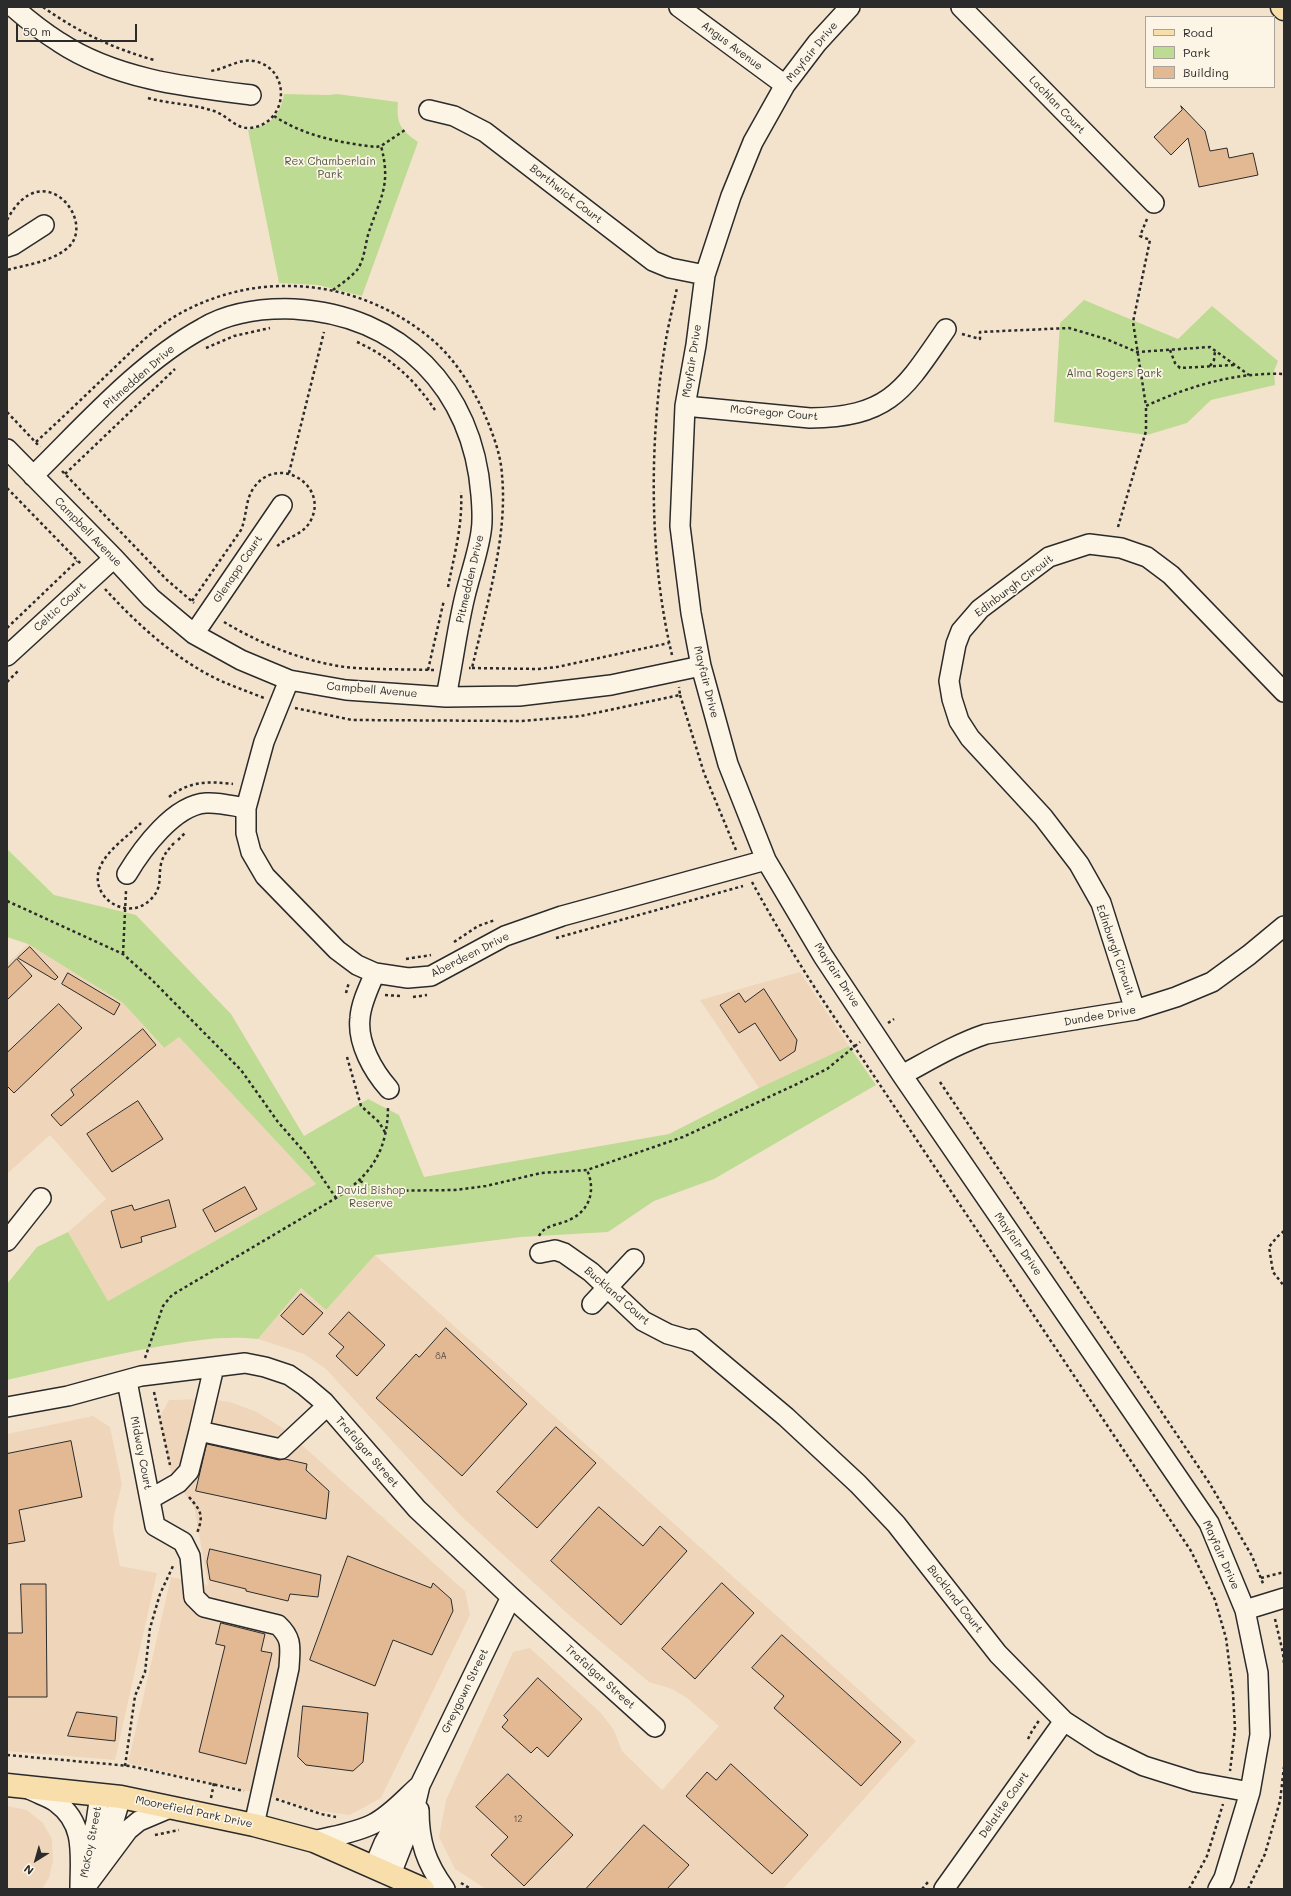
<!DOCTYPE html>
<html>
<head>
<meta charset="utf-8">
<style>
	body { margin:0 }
	#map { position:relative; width:1291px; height:1896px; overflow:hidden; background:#f4e3cc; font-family:Mali,sans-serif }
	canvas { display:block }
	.frame { position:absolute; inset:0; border:8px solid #2b2b2b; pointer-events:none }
	.legend { position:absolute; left:1145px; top:16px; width:130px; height:72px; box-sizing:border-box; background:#fcf5e5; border:1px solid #a8a49b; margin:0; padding:5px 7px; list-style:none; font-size:12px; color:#2b2b2b }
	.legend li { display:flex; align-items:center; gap:8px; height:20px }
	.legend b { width:20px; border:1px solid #a8a49b }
	.north { position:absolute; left:16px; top:1840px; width:40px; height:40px; -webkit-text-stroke:3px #fcf5e5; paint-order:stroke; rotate:217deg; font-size:11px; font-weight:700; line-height:16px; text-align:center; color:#2b2b2b }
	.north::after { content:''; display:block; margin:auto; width:14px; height:18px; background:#2b2b2b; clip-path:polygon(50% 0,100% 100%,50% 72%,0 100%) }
	.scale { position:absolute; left:16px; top:24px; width:121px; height:18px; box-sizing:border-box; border:2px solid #2b2b2b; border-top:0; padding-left:5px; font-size:12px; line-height:14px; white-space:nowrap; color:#2b2b2b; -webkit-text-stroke:3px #fcf5e5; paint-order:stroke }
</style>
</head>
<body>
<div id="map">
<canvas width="1291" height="1896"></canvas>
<div class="frame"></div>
<ul class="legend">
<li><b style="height:5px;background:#f8deab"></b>Road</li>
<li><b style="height:11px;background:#bedb93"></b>Park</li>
<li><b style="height:11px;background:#e2b992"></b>Building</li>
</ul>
<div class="north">N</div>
<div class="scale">50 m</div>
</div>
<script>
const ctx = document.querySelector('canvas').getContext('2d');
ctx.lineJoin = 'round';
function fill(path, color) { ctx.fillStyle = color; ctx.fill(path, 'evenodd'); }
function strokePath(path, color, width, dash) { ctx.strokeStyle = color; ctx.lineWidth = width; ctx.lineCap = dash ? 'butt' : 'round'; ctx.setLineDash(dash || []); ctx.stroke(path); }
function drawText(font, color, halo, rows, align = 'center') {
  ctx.font = font + ' Mali,sans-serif'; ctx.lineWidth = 3.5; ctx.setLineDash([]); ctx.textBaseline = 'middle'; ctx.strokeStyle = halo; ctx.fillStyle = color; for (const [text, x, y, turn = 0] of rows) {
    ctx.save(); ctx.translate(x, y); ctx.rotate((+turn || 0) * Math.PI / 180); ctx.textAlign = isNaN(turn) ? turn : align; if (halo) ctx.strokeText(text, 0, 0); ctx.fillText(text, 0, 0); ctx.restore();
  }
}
fill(new Path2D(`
	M28,944l95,59 40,45 16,-11 137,147 -208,117 -40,-69 38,-33 -56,-64 -43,39v-210z
	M800,972l49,74 -90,42 -59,-88z
	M375,1255l541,486 -133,148h-297l-31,-20 -16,-32 7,-37 67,-148 17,-4 70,64 14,18 8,21 40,39 57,-64 -32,-28 -15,-9 -23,-7 -79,-66 -109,-100 -135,-147 -22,-15 -46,-15 43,-51 25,22z
	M209,1399l21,3 27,10 27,17 181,162 5,24 -89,183 -31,17 -38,-5 -27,-10 -157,-37 43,-186 37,8 -14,-79 -20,-26 -4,-11 -11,-51 10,-18z
	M93,1416l17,11 12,57 -8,32 -1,14 7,36 37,7 -42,187 -108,-9v-317z
	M7,1806l20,4 16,13 9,16 1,22 -4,17 -7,11h-35z`), '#efd6bb');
fill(new Path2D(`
	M284,94l44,1 9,-1 61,8c-2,22 3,28 20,40l-56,154 -44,-11 -39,-2 -31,-153c22,-5 32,-13 36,-36z
	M1084,300l94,39 34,-33 66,55 -4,10 1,14 -64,15 -24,23 -40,12 -93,-13 6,-99z
	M7,849l47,46 82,20 95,99 73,122 64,-37 31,16 25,62 245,-43 90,-46 90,-42 27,39 -162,94 -60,22 -46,31 -87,5 -146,18 -49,55 -25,-22 -43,51c-37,-4 -66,2 -102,8 -50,9 -100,22 -149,33v-96l30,-37 31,-15 40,69 208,-117 -137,-147 -15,11 -41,-45 -95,-59 -21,-7z`), '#bedb93');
const building = new Path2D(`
	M1181,106l24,25 5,20 17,-3 2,10 24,-5 5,22 -59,12 -11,-49 -17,17 -17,-18 28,-27z
	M30,947l28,30 -3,3 -37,-22z
	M17,959l15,17 -25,24v-31z
	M68,973l52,31 -6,11 -52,-31z
	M764,989l33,51 -2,11 -15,10 -25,-38 -16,10 -19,-28 19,-12 6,9z
	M59,1004l23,24 -68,65 -7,-7v-33z
	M143,1029l13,16 -95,81 -10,-11 23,-20 -3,-5z
	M138,1101l25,38 -51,33 -25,-38z
	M245,1187l12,22 -42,23 -12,-22z
	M169,1200l7,27 -35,10 1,5 -21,6 -10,-37 21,-6 2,5z
	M301,1294l22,19 -20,22 -22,-19z
	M349,1312l36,33 -28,31 -21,-20 8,-9 -15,-13z
	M446,1328l81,76 -65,72 -86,-78 40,-44 3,3z
	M556,1427l40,36 -59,65 -40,-36z
	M71,1441l11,56 -63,13 6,31 -18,3v-90z
	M207,1444l72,16 6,-1 22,5 -1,6 23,21 -3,28 -130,-28z
	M599,1507l44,39 17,-20 27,25 -66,74 -70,-64z
	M210,1549l111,26 -3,22 -28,-3 -2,7 -42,-10v-2l-36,-9 -3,-18z
	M348,1556l83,32 2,-5 18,16 2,12 -21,44 -39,-15 -18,46 -65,-26z
	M722,1583l32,30 -59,66 -33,-30z
	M21,1584h25l1,113h-40v-64h15z
	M221,1623l44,11 -4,17 11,2 -26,111 -47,-12 26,-106 -9,-2z
	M782,1635l119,107 -40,44 -87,-78 10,-12 -32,-28z
	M538,1678l44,41 -34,38 -11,-10 -6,6 -29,-26 6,-7 -4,-4z
	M303,1706l65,7 -5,49 -10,9 -47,-6 -8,-8z
	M77,1712l40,5 -2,24 -47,-5z
	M731,1764l77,71 -36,39 -86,-78 21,-24 9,8z
	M508,1774l65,61 -49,51 -33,-31 17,-18 -32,-30z
	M644,1825l45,40 -22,24h-81z`);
fill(building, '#e2b992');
strokePath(building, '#2b2b2b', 1);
const minor = new Path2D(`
	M13,7c15,13 30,25 46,35 56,37 127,45 192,53
	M679,7l106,78
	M850,7l-33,36 -32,42 -32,57 -22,54 -26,79 -9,70 -11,61 -5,120 11,87 10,53 27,98 38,96 57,96 79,119 307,448 36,87 13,63 2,62 -10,57 -26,86 -6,11
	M961,7l193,196
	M429,110l25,6 31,16 168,129 17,7 35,7
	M7,247l6,-2 31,-20
	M685,406l125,12c80,-1 94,-28 136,-89
	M7,449l107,109 37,40 43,36 47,26 48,20 57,10 100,7 73,-1 92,-11 90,-19
	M33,476c51,-50 107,-114 170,-148 27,-16 60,-20 91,-19 107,6 179,80 187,186 1,12 2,26 0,37 -3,21 -11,43 -16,64 -8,33 -12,67 -19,101
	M194,634l88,-129
	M7,656l107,-98
	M289,680l-25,62 -18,66v25l5,19 14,24 72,74 20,15 18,8 33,5 23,-2 74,-40 57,-20 204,-56
	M127,874c15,-25 47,-69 79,-71 13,-1 27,3 40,5
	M375,973c-6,14 -14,30 -15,45 -3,25 13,53 29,71
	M1135,1010l-34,-107 -22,-39 -36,-47 -73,-79 -11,-17 -7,-22 -3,-18 7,-37 5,-13 19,-22 69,-52 40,-13 32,4 26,9 24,18 113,117
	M902,1075c28,-15 54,-31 84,-41l149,-24 41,-13 36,-15 37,-27 35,-29
	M7,1241l34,-43
	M540,1253l15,-3 9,3 27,19 52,49 25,13 28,8
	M592,1304l42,-45
	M693,1339l93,78 72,67 38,40 102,130 66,67 37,24 43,21 51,16 55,10
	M214,1367l-15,64 82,18 46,-43
	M127,1381l28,145 28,16 7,14 4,41 10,10 74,18c15,14 12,23 11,43l-35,157
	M7,1407l61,-11 73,-20 104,-13 20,4 24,8 16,11 19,16 93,107 94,88 144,130
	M150,1499l28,-16 11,-12 10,-40
	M1245,1610l39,-12
	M29,1789c9,5 21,8 28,14 29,21 23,54 23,86
	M419,1810c0,32 7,53 26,79
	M314,1841c19,-5 41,-8 59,-17 18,-9 32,-26 47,-39
	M102,1852l6,-12 13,-43
	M86,1862l10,-40 4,-27
	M374,1867l10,-24 21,-36
	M391,1874l20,-51 9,-38 91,-188
	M84,1889l44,-59 11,-9 33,-14
	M944,1889l120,-168`);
const major = new Path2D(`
	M1282,7l2,2
	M7,1785l114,12 133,28 60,16 109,48`);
strokePath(minor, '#2b2b2b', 22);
strokePath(major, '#2b2b2b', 25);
strokePath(new Path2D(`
	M43,7c35,25 69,41 111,53
	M148,98c22,6 45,6 66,13 13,4 21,18 36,17 39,-4 42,-60 4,-67 -15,-3 -30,9 -44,10
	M274,116c30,20 67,27 102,31l5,-1 24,-16
	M1147,219l-7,17 10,4 -17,82 13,84c43,-20 90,-34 138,-32
	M7,220c36,-69 94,5 58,30 -16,12 -39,15 -58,20
	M333,290c8,-6 17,-12 24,-20 7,-9 8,-24 11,-35 11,-36 24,-48 13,-89
	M962,334l18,5v-7l89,-4 37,11 31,13 73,-5 39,28
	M357,342c32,14 59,39 78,68
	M206,348l28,-12 36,-8
	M1170,350l5,13 5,5 54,-3
	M1210,366l4,-6 1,-9
	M7,412l33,35
	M36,442c26,-24 52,-49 77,-73 21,-20 41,-41 66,-55 80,-45 179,-35 250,23 26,21 45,52 58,83 7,17 14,36 15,55 6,62 -16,132 -30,193h-3
	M62,471l105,109 27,23
	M289,473l35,-141
	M65,474l110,-105
	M7,488l75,77
	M1118,527l28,-96v-25
	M448,587c6,-31 15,-63 13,-95
	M105,589c33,36 71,71 116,92 14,6 28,11 43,17
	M192,601l49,-71c6,-14 4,-29 12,-41 23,-36 76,-5 58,31 -8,16 -24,16 -36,28
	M224,622c37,22 78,39 121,45 29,3 60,2 89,3
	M7,628l70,-67
	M672,655c-23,-95 -23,-214 -7,-310 3,-19 8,-38 12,-57
	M472,668l66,1 19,-2 112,-24
	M428,670l16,-70
	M7,682l12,-12
	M680,695l24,78 32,77
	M295,708l57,12 170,1 59,-5 99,-21 -1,-8
	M169,797c20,-16 40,-16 64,-13
	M141,823c-12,12 -33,27 -40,42 -15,30 25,58 49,35 13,-12 8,-22 11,-36 2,-9 7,-14 13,-21
	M178,840l8,-8
	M752,882c31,57 65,111 102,164l337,505 24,49 11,38 7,55 2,36 -5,42
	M7,901l116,53 28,25 90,91 37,52 28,32 30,44
	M556,938l187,-52
	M454,942l24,-16 17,-6
	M123,954l3,-63
	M406,959l25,-4
	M346,993l3,-11
	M385,995l15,1
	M413,997l14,-2
	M888,1023l6,-4
	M347,1057l14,49 18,16 7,12
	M940,1082l270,402 42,72 12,30
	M360,1181l19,10 76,-1 31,-4 55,-13 46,-3 96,-33 114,-53 30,-15 33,-27
	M1284,1231l-7,6 -8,10 4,25 11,14
	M539,1236c5,-11 20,-11 30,-16 21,-9 27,-30 18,-50
	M145,1358l18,-52 9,-11 164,-97c37,-24 52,-49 52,-93
	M154,1392l16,73
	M189,1497c12,14 15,18 8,36
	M1261,1578l23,-6
	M1275,1619l8,34 1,10
	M1028,1739l4,-8 8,-12
	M7,1755l123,11 114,25
	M125,1766l10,-70 10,-24 5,-44 10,-34 13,-28
	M211,1798l3,-15
	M276,1799l45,15 15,3
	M155,1835l24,-5
	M461,1883l10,6
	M922,1889l6,-7
	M1189,1889l18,-33 16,-52
	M1248,1889l17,-35 15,-53 4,-34`), '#2b2b2b', 2.5, [3, 3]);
strokePath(minor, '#fcf5e5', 19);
strokePath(major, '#f8deab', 22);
drawText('9px', '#594e45', null, [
	["8A",441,1356],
	["12",518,1819]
]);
drawText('11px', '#2b2b2b', '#fcf5e5', [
	["Angus Avenue",732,46,37],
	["Mayfair Drive",812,52,-51],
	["Lachlan Court",1057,105,46],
	["Borthwick Court",566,194,38],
	["Mayfair Drive",692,361,-81],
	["Pitmedden Drive",139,377,-41],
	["McGregor Court",774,413,5],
	["Campbell Avenue",88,532,46],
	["Glenapp Court",238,569,-56],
	["Pitmedden Drive",470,579,-77],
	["Edinburgh Circuit",1014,586,-37],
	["Celtic Court",60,607,-43],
	["Mayfair Drive",706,682,76],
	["Campbell Avenue",372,690,5],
	["Edinburgh Circuit",1115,950,71],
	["Aberdeen Drive",470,955,-27],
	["Mayfair Drive",837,975,57],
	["Dundee Drive",1100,1016,-10],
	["Mayfair Drive",1018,1244,55],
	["Buckland Court",617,1296,41],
	["Trafalgar Street",367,1452,49],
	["Midway Court",141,1453,79],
	["Mayfair Drive",1221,1555,66],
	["Buckland Court",955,1599,52],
	["Trafalgar Street",600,1677,42],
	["Greygown Street",465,1691,-64],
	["Delatite Court",1004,1805,-55],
	["Moorefield Park Drive",194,1812,12],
	["McKoy Street",91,1842,-79]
]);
drawText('11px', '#505745', '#fcf5e5', [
	["Rex Chamberlain",330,162],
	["Park",330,175],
	["Alma Rogers Park",1114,374],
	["David Bishop",371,1191],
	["Reserve",371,1204]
]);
</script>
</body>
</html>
